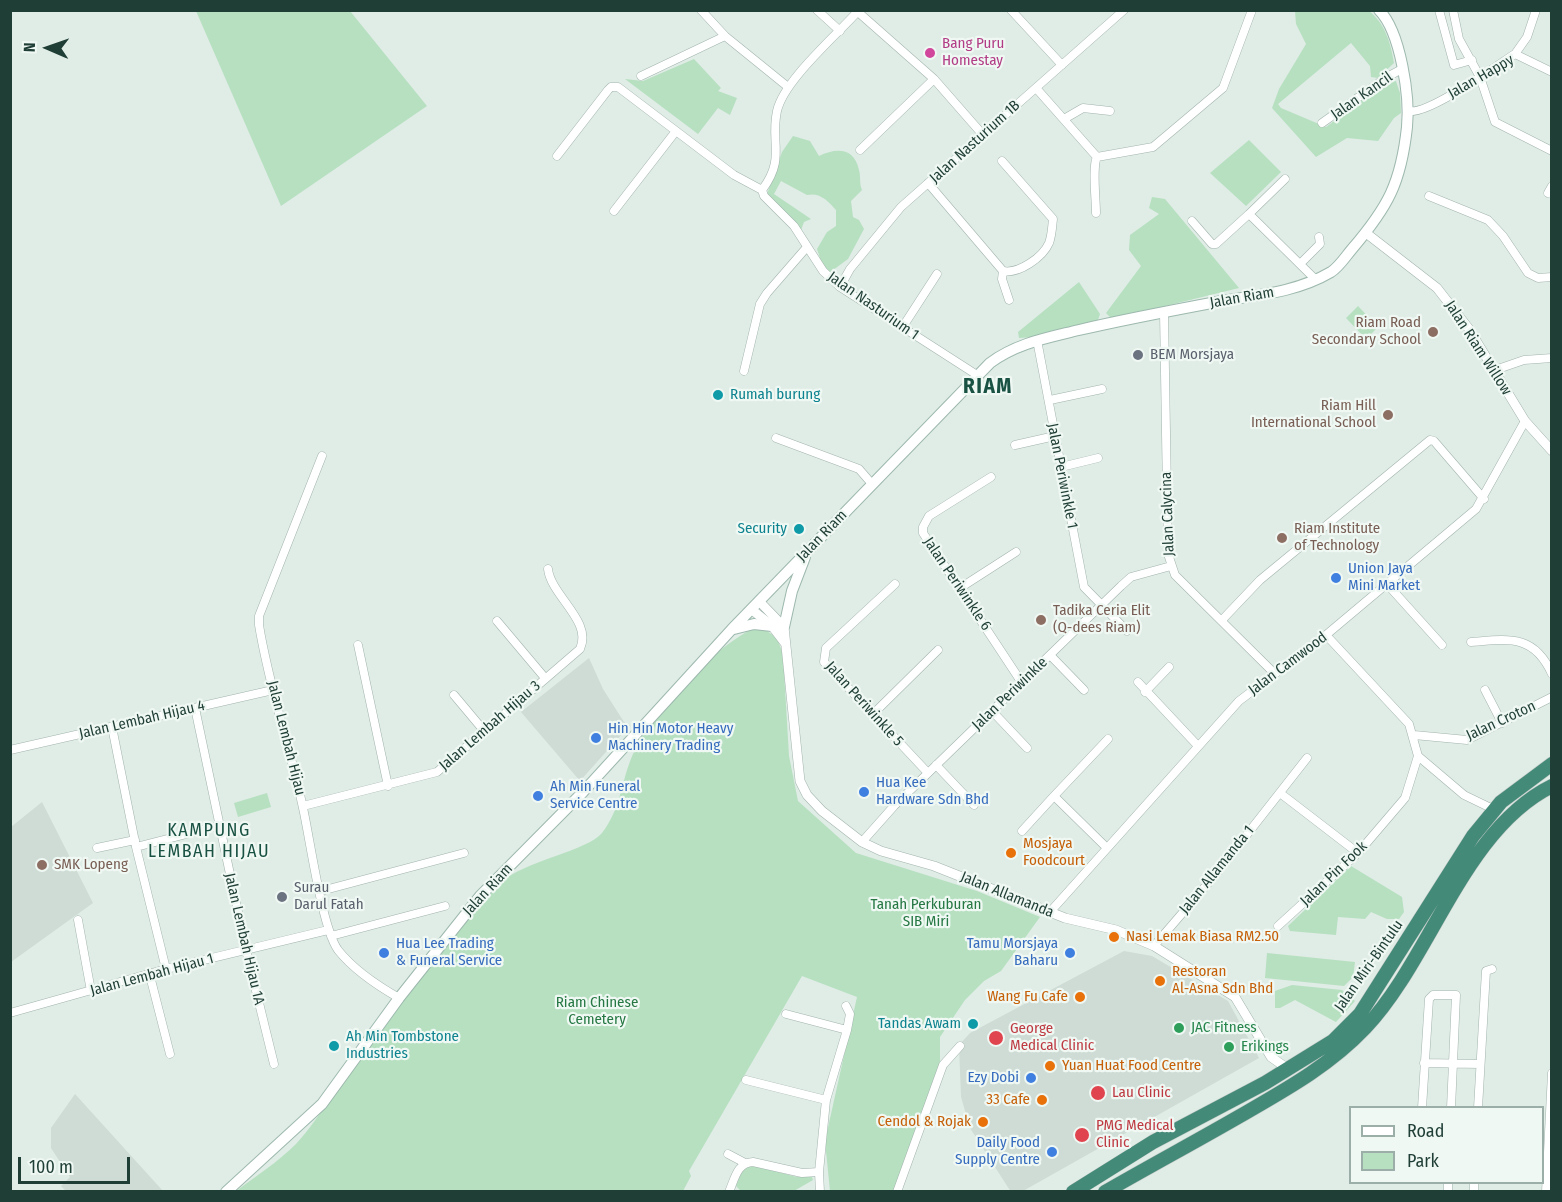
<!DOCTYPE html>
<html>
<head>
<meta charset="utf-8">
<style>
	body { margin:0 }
	#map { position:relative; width:1562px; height:1202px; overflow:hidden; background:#e0ece6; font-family:"Fira Sans Condensed",sans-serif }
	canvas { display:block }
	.frame { position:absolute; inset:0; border:12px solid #1f3e35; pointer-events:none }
	.legend { position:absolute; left:1349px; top:1106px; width:195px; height:78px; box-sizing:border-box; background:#f0f8f4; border:2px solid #9caea8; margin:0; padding:8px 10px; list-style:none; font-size:18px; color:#1f3e35 }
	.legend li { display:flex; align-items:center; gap:12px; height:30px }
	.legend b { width:30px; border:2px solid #9caea8 }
	.north { position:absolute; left:18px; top:18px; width:60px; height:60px; -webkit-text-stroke:4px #f0f8f4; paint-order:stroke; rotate:272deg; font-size:16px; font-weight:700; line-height:24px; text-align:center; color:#1f3e35 }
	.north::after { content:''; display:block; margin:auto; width:21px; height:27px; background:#1f3e35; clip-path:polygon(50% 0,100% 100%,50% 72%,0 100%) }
	.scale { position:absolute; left:18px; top:1157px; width:112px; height:27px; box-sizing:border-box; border:3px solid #1f3e35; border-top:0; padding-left:8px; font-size:18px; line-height:21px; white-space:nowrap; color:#1f3e35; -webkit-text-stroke:4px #f0f8f4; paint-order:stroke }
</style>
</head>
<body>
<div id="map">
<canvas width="1562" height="1202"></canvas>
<div class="frame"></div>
<ul class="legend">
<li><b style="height:8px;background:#fff"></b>Road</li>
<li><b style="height:16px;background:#b6e0c0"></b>Park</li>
</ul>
<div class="north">N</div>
<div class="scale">100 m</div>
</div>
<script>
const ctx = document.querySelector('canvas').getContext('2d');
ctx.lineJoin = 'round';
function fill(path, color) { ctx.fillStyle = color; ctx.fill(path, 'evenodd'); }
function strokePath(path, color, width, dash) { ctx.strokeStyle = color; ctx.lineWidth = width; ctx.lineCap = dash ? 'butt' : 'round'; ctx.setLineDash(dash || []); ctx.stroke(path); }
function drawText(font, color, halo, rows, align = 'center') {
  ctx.font = font + ' "Fira Sans Condensed",sans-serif'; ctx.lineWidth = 4.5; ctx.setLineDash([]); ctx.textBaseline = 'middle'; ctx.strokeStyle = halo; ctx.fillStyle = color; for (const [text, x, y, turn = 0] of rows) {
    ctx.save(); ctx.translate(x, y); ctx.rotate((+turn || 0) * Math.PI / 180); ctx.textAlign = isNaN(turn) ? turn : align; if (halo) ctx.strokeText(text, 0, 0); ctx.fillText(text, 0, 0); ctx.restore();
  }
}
fill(new Path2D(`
	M589,658l14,31 21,33 6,3 -50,56 -59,-69z
	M42,802l51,101 -82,59v-135z
	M1124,951l28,5 76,45 31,57 -236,133 -12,1 -41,-64 -9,-31 -2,-52 11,-12z
	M75,1094l88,97h-97l-5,-5 9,-9 -19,-29v-20z`), '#cedcd5');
fill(new Path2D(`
	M196,11h154l77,95 -146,100z
	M1295,11h74c16,12 22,33 25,52l-16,15 -7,-1 -1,-11 -19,-23 -73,61 3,4 45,19 60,-45 10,-1 4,12 1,20 -7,5 -16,23 -31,-3 -31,19 -44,-49 7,-19 27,-45 -10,-20z
	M694,59l27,29 -3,3 19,7 -7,17 -12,-7 -20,26 -73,-55 18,2z
	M793,136l17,5 9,15c17,-8 35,-9 40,14 2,7 0,13 3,20l-11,11 2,16 6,3 5,9 -16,30 -19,14 -6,-6 -6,-18 10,-17 9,-6v-16c-8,-9 -16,-18 -29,-15l-26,-14 -7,13 37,25 -7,3 -3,8 -34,-36 15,-42z
	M1249,140l32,32 -35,34 -36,-33z
	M1152,197l13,2 74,89 -127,31 -6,-6 35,-47 -12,-16 1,-15 29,-21 -10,-6z
	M1079,282l21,32 -2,6 -63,17 -16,1 -1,-6z
	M1358,306l20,21 -12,12 -20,-21z
	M753,628l14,3 10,7 6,16 6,102 9,45 58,52 121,38 63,26 -39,54 -17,10 -19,19 -25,37v26l-46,128h-64l-5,-50 32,-144 -55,-21 -113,195 2,5 -8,15 -448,1c21,-16 43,-30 61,-48 13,-14 24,-31 36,-47 55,-69 103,-154 168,-214 24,-22 87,-32 102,-50 19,-24 19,-52 31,-79 22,-50 74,-99 120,-126z
	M267,793l4,14 -33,10 -4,-14z
	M1351,866l51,31 2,15 -5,7h-12l-16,-7 -6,7 -27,-2 -2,18 -46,-4 -2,-5z
	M1267,953l88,9 -2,15 -9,9 -79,-8z
	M1292,985l50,5 13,11 -19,21 -41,-22 -15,8h-5v-17z
	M751,1165l46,12h15l1,3 -19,11h-53l-5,-5 7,-17z`), '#b6e0c0');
const minor = new Path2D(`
	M701,10l24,26
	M817,10l23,21
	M1011,10l51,55
	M1439,10l15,55 18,-5
	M1453,10l6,29 21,38 15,45 57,29
	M858,12l76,67 49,56
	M1515,54l12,-17 9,-27
	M641,76l84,-40 63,51
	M1036,88l61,69 56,-10 70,-59 29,-78
	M1409,111c19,4 87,-45 106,-57l37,18
	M1064,119l19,-11 27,3
	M1322,123l65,-46 15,-8
	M860,150l74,-71
	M557,156l51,-66 3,-3h7l116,88 28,15 2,6 30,30 29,45 17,16 137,88
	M928,183l75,88c16,3 40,-14 46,-28 3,-8 3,-16 4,-24l-51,-58
	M762,190c24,-32 8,-47 15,-79 7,-31 60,-76 82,-101
	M1548,193l4,-7
	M1429,196l59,24 15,16 25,37 10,5 14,-1
	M614,211l62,-80
	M1096,213c0,-14 -4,-46 1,-56
	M1249,214l36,-35
	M1192,221l20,23h4l33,-30 67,66
	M1300,264l20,-20 -1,-7
	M1003,271l-1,8 7,21
	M840,287l10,-18 51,-62 223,-197
	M1164,312l4,242 7,21 99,98
	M902,328l35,-54
	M1037,340l47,247 43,44
	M1495,370l29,-10 28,-2
	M744,371l16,-67 7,-11 40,-46
	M1050,400l52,-11
	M776,438l83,31 13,15
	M1015,445l40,-9
	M322,456l-63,160v9c10,62 31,122 44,183 7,31 19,120 35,142 15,19 40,36 61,48
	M1061,467l37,-9
	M991,477l-62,39 -6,11v6l99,150
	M895,584l-69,64 -2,14 104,111
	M1387,584l55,61
	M960,588l56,-36
	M1222,620l38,-40 170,-140 4,1 50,58
	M497,621l48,57
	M1471,642c38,-3 63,-8 81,32
	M358,645l30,141
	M1050,655l34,35
	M1138,682l60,64
	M1485,690l17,33
	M1145,692l24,-25
	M454,695l31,37
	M195,708l51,242 28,114
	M992,711l35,37
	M872,715l66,-65
	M112,727l24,120 30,122
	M1414,735l53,5 85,-43
	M10,750l263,-60
	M1418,756l46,39 31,15
	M936,765l38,40
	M1280,793l78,60
	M303,806l134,-34 143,-123c13,-28 -29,-53 -32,-80
	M1022,831l32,-35
	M862,842l32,-36 227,-220 10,-9 40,-11
	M136,847l82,-21
	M97,848l38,-8
	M1107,848l-53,-52 54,-57
	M321,891l143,-38
	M1050,912l189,-211 87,-66 150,-126 49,-88
	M78,920l13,71
	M1278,926l80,-73 47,-55 13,-42 -9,-32 -83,-89
	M331,936l114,-30
	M1154,946l62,-72 91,-116
	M150,976l20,78
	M10,1013l156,-44 162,-39
	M786,1014l61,16
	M1424,1063l56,1
	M746,1080l80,20
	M1422,1108l7,-109 4,-4h23l-5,113
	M1478,1108l8,-137 6,-2
	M728,1154l17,9
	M729,1192c6,-14 8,-29 24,-30l49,11 17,-1
	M820,1192l-1,-20 7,-72 21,-70 3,-16 -4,-8
	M897,1192l46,-127 17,-19
	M1448,1192v-10
	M1474,1192v-10
	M1546,1192l6,-119`);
const tertiary = new Path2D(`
	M1366,233l71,55 32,41 56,92 27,30
	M759,601l25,26 16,154 7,14 15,16 40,31 19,9 53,15 131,52 51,12 38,16 81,51 36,60 17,12
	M751,609l21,17 13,17`);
const secondary = new Path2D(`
	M784,627l8,-36 13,-34
	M734,629l20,-5 18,2
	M226,1192l96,-88 77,-106 81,-102 103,-104 149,-163 258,-266c27,-20 57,-25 89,-33 47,-11 95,-20 143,-29 37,-6 75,-9 109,-29 8,-5 15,-16 21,-23 36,-42 49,-66 55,-122 3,-29 -6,-95 -28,-117`);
const trunk = new Path2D(`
	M1073,1192l80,-50 112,-59 68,-42 27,-27 113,-178 28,-34 51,-38
	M1105,1192c45,-26 90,-50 135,-76 45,-26 89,-50 125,-88 66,-69 98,-198 187,-242`);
strokePath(minor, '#a2b4ad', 9);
strokePath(tertiary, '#a2b4ad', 10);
strokePath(secondary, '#9db9ae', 12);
strokePath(trunk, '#c0c9c6', 15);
strokePath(minor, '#fff', 8);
strokePath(tertiary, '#fff', 9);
strokePath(secondary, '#fff', 10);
strokePath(trunk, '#448a78', 14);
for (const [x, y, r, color] of [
	[930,53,6,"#d1479c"],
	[1433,332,6,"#8d6e63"],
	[1138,355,6,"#6b7280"],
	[718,395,6,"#0f9aa8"],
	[1388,415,6,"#8d6e63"],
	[799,529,6,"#0f9aa8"],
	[1282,538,6,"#8d6e63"],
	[1336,578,6,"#3f7fe0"],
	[1041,620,6,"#8d6e63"],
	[596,738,6,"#3f7fe0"],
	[864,792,6,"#3f7fe0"],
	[538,796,6,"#3f7fe0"],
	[1011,853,6,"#e8710a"],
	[42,865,6,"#8d6e63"],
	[282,897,6,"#6b7280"],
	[1114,937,6,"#e8710a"],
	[384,953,6,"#3f7fe0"],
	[1070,953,6,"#3f7fe0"],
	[1160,981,6,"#e8710a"],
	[1080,997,6,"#e8710a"],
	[973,1024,6,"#0f9aa8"],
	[1179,1028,6,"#2e9e5b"],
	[996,1038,8,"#e0444e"],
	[334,1046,6,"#0f9aa8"],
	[1229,1047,6,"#2e9e5b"],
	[1050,1066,6,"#e8710a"],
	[1031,1078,6,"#3f7fe0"],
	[1098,1093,8,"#e0444e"],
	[1042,1100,6,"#e8710a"],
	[983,1122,6,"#e8710a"],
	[1082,1135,8,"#e0444e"],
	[1052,1152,6,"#3f7fe0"]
]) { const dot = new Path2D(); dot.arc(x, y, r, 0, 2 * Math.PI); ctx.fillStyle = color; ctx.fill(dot); strokePath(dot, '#f0f8f4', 2); }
drawText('15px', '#b23c85', '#f0f8f4', [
	["Bang Puru",942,44],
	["Homestay",942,61]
], 'left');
drawText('15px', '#1f3e35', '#f0f8f4', [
	["Jalan Happy",1481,77,-30],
	["Jalan Kancil",1362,96,-35],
	["Jalan Nasturium 1B",975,142,-42],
	["Jalan Riam",1242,298,-10],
	["Jalan Nasturium 1",873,306,35],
	["Jalan Riam Willow",1478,348,57],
	["Jalan Periwinkle 1",1062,476,79],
	["Jalan Calycina",1168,514,-92],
	["Jalan Riam",822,536,-46],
	["Jalan Periwinkle 6",957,584,56],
	["Jalan Camwood",1288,664,-37],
	["Jalan Periwinkle",1010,694,-44],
	["Jalan Periwinkle 5",864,704,48],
	["Jalan Lembah Hijau 4",142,720,-13],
	["Jalan Croton",1501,721,-25],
	["Jalan Lembah Hijau 3",490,726,-41],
	["Jalan Lembah Hijau",286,738,76],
	["Jalan Allamanda 1",1217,870,-51],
	["Jalan Pin Fook",1334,874,-44],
	["Jalan Riam",488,890,-47],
	["Jalan Allamanda",1007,895,22],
	["Jalan Lembah Hijau 1A",244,939,77],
	["Jalan Miri-Bintulu",1369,966,-55],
	["Jalan Lembah Hijau 1",152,975,-15]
]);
drawText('15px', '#785e54', '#f0f8f4', [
	["Riam Road",1421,323,"right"],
	["Secondary School",1421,340,"right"],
	["Riam Hill",1376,406,"right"],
	["International School",1376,423,"right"],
	["Riam Institute",1294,529],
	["of Technology",1294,546],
	["Tadika Ceria Elit",1053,611],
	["(Q-dees Riam)",1053,628],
	["SMK Lopeng",54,865]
], 'left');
drawText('15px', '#5b616d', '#f0f8f4', [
	["BEM Morsjaya",1150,355],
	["Surau",294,888],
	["Darul Fatah",294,905]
], 'left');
drawText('15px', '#0d838f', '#f0f8f4', [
	["Rumah burung",730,395],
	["Security",787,529,"right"],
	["Tandas Awam",961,1024,"right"],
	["Ah Min Tombstone",346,1037],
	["Industries",346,1054]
], 'left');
drawText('15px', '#366cbe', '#f0f8f4', [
	["Union Jaya",1348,569],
	["Mini Market",1348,586],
	["Hin Hin Motor Heavy",608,729],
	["Machinery Trading",608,746],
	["Hua Kee",876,783],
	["Hardware Sdn Bhd",876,800],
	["Ah Min Funeral",550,787],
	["Service Centre",550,804],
	["Hua Lee Trading",396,944],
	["& Funeral Service",396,961],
	["Tamu Morsjaya",1058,944,"right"],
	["Baharu",1058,961,"right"],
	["Ezy Dobi",1019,1078,"right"],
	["Daily Food",1040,1143,"right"],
	["Supply Centre",1040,1160,"right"]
], 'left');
drawText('15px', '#c56008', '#f0f8f4', [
	["Mosjaya",1023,844],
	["Foodcourt",1023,861],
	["Nasi Lemak Biasa RM2.50",1126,937],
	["Restoran",1172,972],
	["Al-Asna Sdn Bhd",1172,989],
	["Wang Fu Cafe",1068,997,"right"],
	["Yuan Huat Food Centre",1062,1066],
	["33 Cafe",1030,1100,"right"],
	["Cendol & Rojak",971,1122,"right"]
], 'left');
drawText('15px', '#257843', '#f0f8f4', [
	["Tanah Perkuburan",926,905],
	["SIB Miri",926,922],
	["Riam Chinese",597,1003],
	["Cemetery",597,1020]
]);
drawText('15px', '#27864d', '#f0f8f4', [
	["JAC Fitness",1191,1028],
	["Erikings",1241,1047]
], 'left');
drawText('15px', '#be3a42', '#f0f8f4', [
	["George",1010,1029],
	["Medical Clinic",1010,1046],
	["Lau Clinic",1112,1093],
	["PMG Medical",1096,1126],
	["Clinic",1096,1143]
], 'left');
ctx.letterSpacing = '1.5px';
drawText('18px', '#195243', '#f0f8f4', [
	["KAMPUNG",209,831],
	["LEMBAH HIJAU",209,852]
]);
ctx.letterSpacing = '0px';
ctx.letterSpacing = '1.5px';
drawText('bold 21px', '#195243', '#f0f8f4', [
	["RIAM",988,387]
]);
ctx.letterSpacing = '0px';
</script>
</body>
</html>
